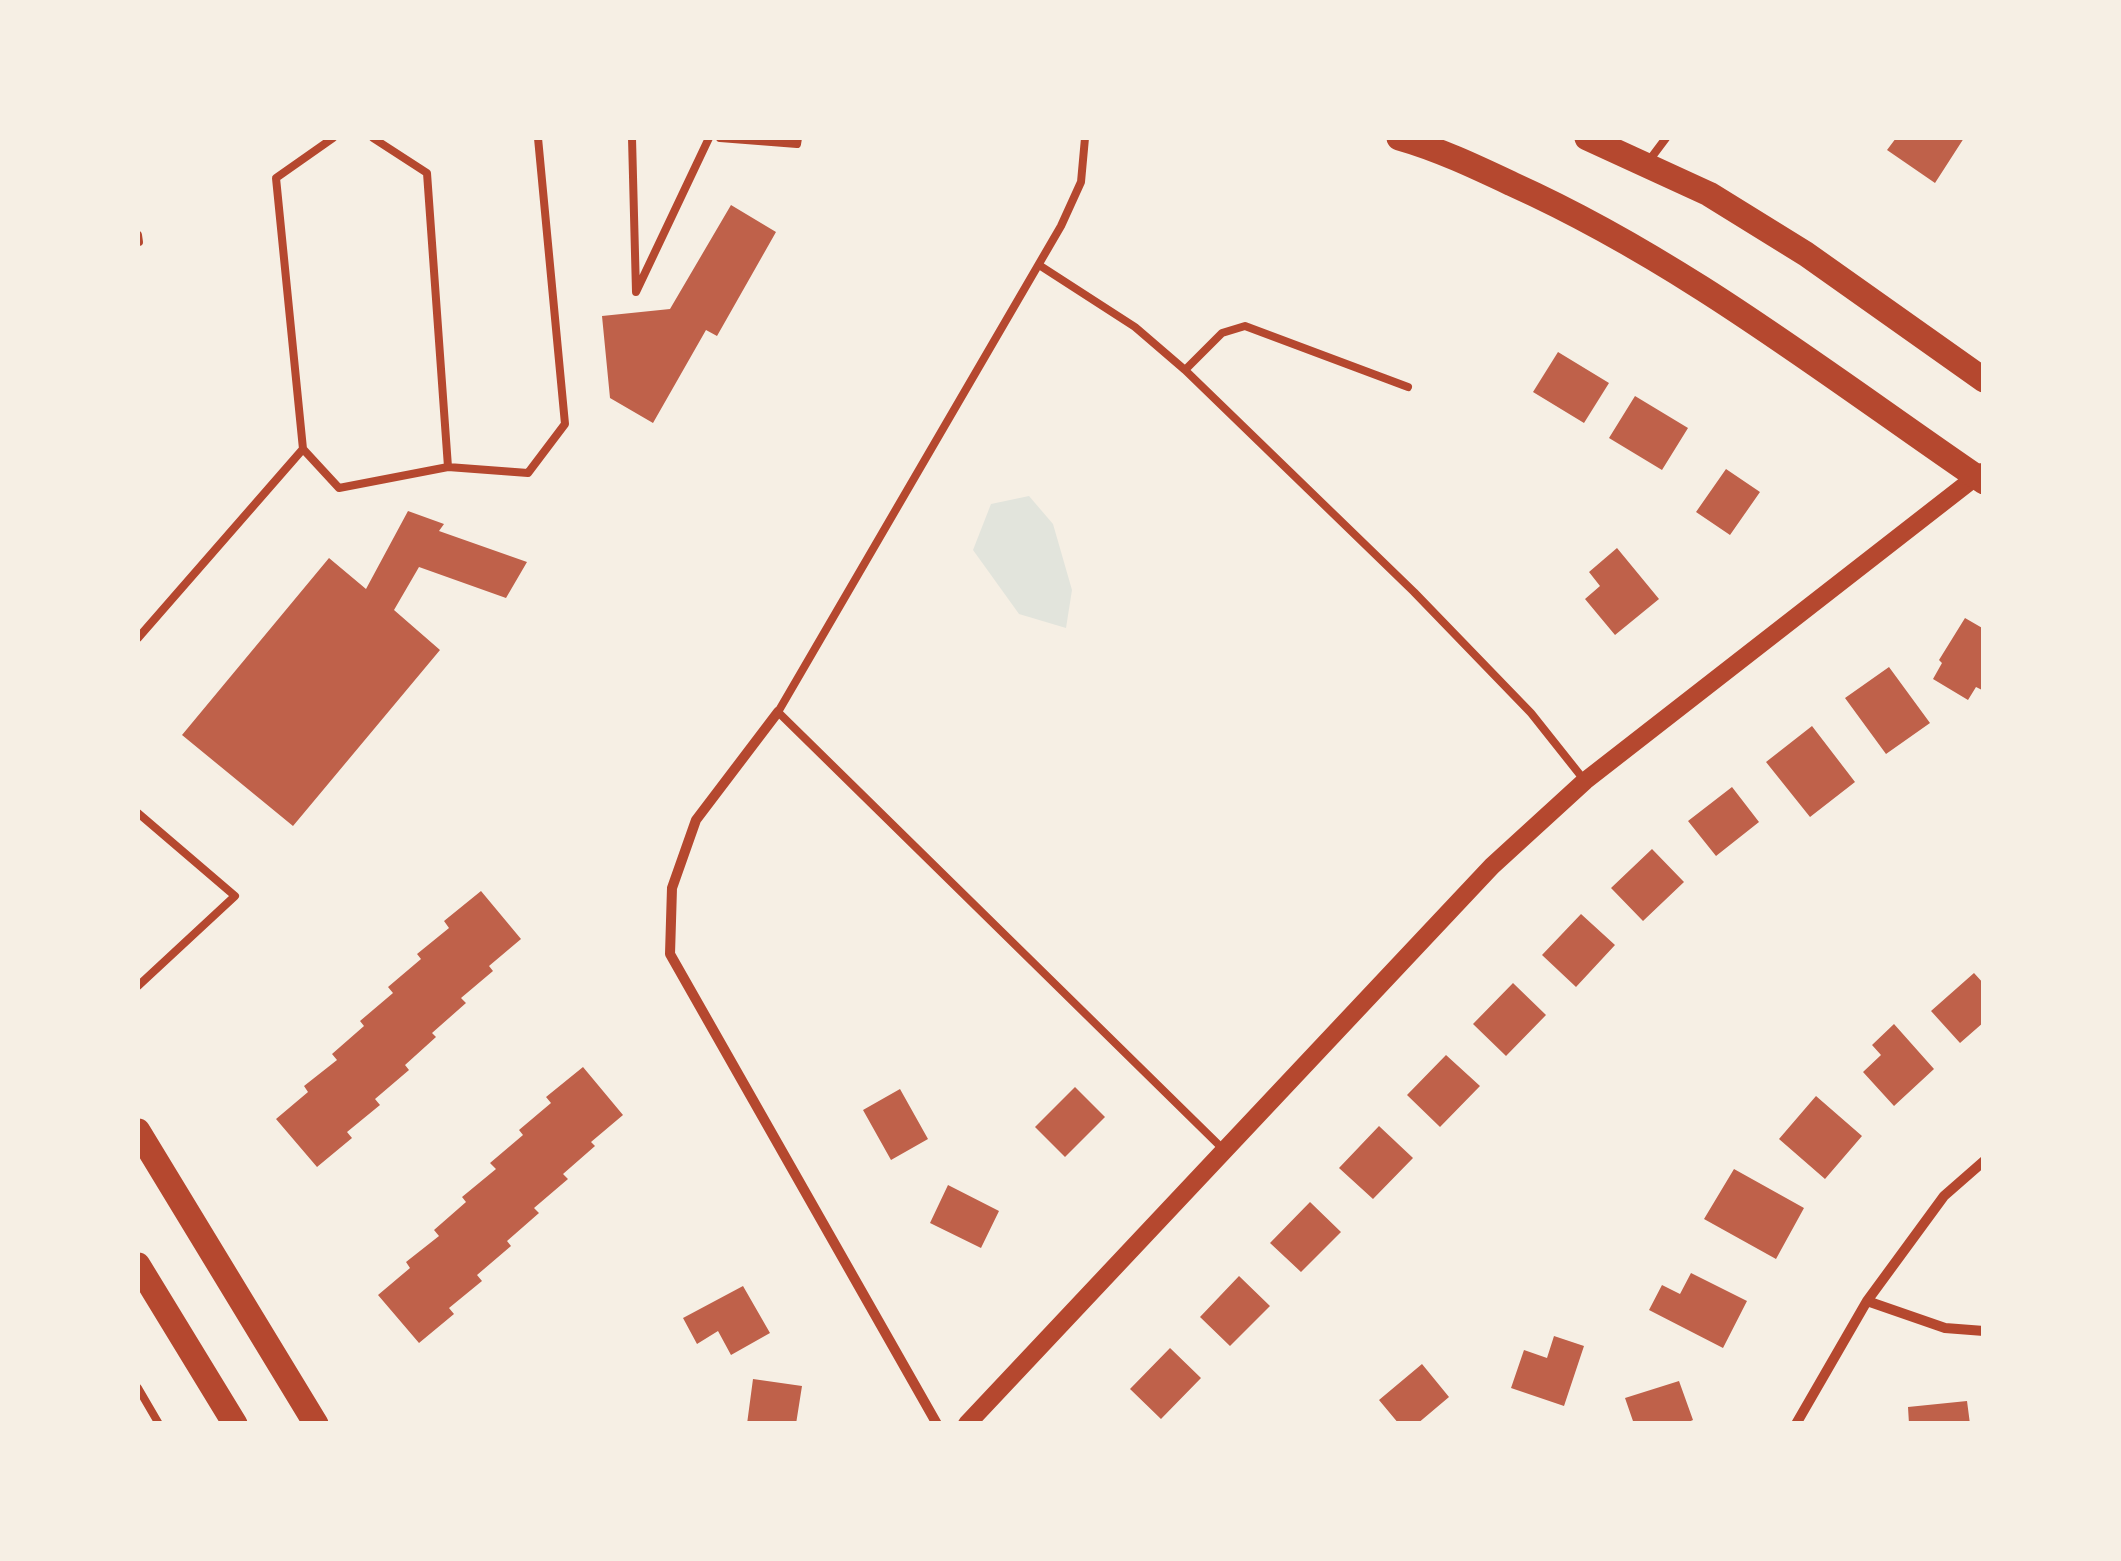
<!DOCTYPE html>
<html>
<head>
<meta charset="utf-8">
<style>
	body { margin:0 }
	#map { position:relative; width:2121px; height:1561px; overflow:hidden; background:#f6efe4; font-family:Signika,sans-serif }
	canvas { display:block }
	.frame { position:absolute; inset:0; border:140px solid #f6efe4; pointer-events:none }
</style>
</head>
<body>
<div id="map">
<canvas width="2121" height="1561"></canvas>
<div class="frame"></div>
</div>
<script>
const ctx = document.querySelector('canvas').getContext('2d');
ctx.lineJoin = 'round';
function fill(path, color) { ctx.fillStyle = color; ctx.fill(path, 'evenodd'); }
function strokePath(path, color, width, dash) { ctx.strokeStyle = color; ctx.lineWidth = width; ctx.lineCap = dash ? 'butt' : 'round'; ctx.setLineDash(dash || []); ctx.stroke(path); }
fill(new Path2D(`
	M1029,496l24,28 19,66 -6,38 -47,-14 -46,-64 18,-46z`), '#e2e4dc');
fill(new Path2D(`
	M1896,138h68l-29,45 -48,-33z
	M731,205l45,27 -59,104 -11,-6 -53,93 -43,-25 -8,-82 68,-7z
	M1558,352l51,31 -25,40 -51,-31z
	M1635,396l53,32 -26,42 -53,-32z
	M1726,469l34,23 -30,43 -34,-23z
	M408,511l36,13 -5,7 88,31 -21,36 -87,-31 -25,43 46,40 -147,176 -111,-91 147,-177 37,31z
	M1617,548l42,51 -44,36 -30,-36 15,-13 -11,-14z
	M1965,618l19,11v62l-8,-4 -8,13 -35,-21 9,-16 -3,-3z
	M1889,667l41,56 -44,31 -41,-56z
	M1812,726l43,56 -45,35 -44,-55z
	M1732,787l27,35 -43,34 -28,-35z
	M1652,849l32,33 -41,39 -32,-33z
	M481,891l40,48 -32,27 4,5 -32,27 5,5 -34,30 4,4 -31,28 4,5 -34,29 5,6 -33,27 5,6 -35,29 -41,-48 32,-27 -4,-6 33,-26 -5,-6 32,-28 -4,-5 33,-28 -5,-6 33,-28 -4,-5 32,-26 -5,-7z
	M1581,914l34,31 -39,42 -34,-32z
	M1974,973l10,11v38l-24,21 -29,-32z
	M1513,983l33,32 -40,41 -33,-32z
	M1894,1024l40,45 -40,37 -31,-34 18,-17 -9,-10z
	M1446,1055l34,31 -40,41 -33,-32z
	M583,1067l40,48 -32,27 4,4 -32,28 5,5 -34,29 5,5 -32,28 4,5 -34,29 5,6 -33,27 5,6 -35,29 -41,-48 32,-27 -4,-6 33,-26 -5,-6 32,-28 -4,-5 34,-28 -6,-6 33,-28 -4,-5 32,-27 -5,-6z
	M1075,1087l30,30 -40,40 -30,-30z
	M900,1089l28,50 -37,21 -28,-50z
	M1816,1096l46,40 -37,43 -46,-40z
	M1379,1126l34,32 -40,41 -34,-31z
	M1734,1169l70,39 -28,51 -72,-40z
	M948,1185l51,26 -18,37 -51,-25z
	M1310,1202l31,30 -40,40 -31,-29z
	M1691,1273l56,28 -24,47 -74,-38 13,-25 18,9z
	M1239,1276l31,30 -40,40 -30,-29z
	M743,1286l27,47 -39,22 -13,-24 -21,13 -14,-26z
	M1554,1336l30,10 -20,60 -53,-18 13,-38 23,8z
	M1170,1348l31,30 -40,41 -31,-30z
	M1422,1364l27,33 -32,27h-18l-20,-24z
	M753,1379l49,7 -6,38h-49z
	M1679,1381l14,39 -9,4h-50l-9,-26z
	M1967,1401l3,23h-61l-1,-17z`), '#bf614a');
strokePath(new Path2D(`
	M632,138l4,154 73,-154
	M720,138l77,6 1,-6
	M1085,138l-4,44 -20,44 -283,486 446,438
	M1648,162l18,-24
	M138,235l1,7
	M1039,265l96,62 50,43 229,222 117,121 54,68
	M1185,370l37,-37 23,-7 163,61
	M303,449l36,39 109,-21 -21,-294 -54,-35
	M448,467l80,6 37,-49 -27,-286
	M138,638l165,-189 -27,-271 57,-40
	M138,813l97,83 -97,90
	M138,1388l21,36`), '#b5482f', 8);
strokePath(new Path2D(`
	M778,712l-82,108 -24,68 -2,66 267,470
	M1867,1301l78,27 39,3
	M1796,1424l71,-123 77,-105 40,-35`), '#b5482f', 10);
strokePath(new Path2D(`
	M967,1424l525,-558 93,-85 397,-309`), '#b5482f', 18);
strokePath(new Path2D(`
	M1399,138c39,11 77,29 113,46 171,77 318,193 472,298
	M1587,138l122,56 97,60 178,126
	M138,1131l178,293
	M138,1265l97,159`), '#b5482f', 25);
</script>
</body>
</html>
